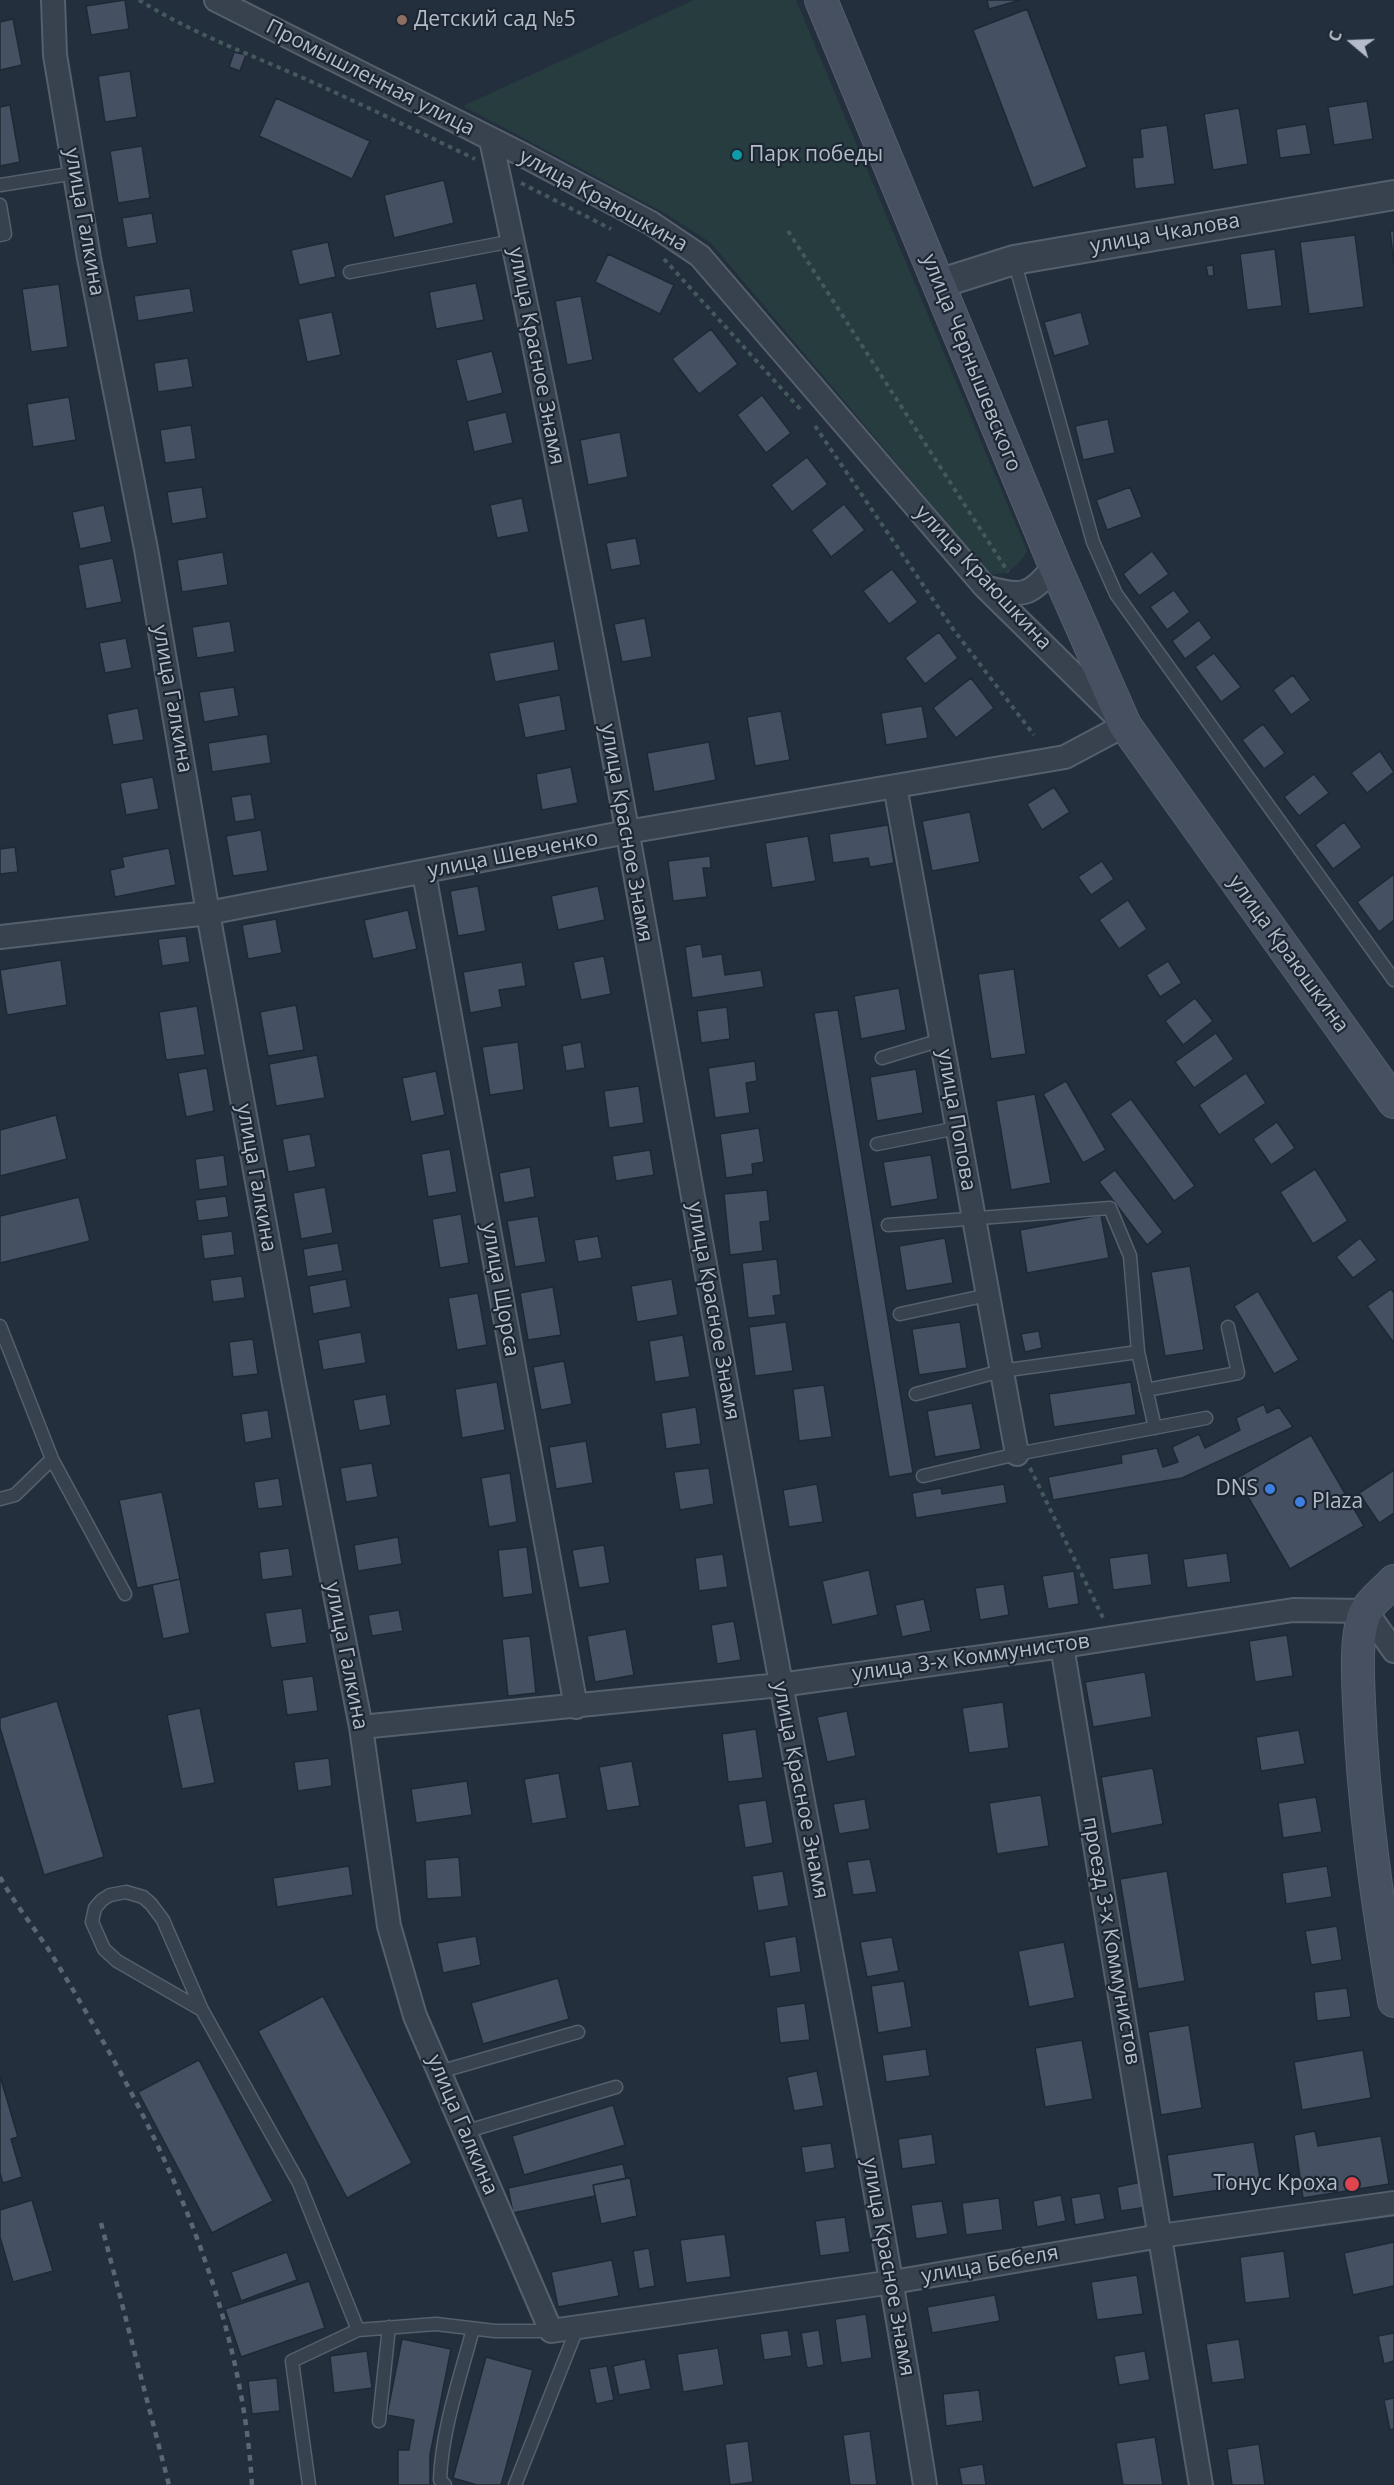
<!DOCTYPE html>
<html>
<head>
<meta charset="utf-8">
<style>
	body { margin:0 }
	#map { position:relative; width:1394px; height:2485px; overflow:hidden; background:#242f3e; font-family:"Open Sans",sans-serif }
	canvas { display:block }
	.north { position:absolute; left:1322px; top:12px; width:60px; height:60px; -webkit-text-stroke:4px #1d2633; paint-order:stroke; rotate:289deg; font-size:16px; font-weight:700; line-height:24px; text-align:center; color:#b4bcc9 }
	.north::after { content:''; display:block; margin:auto; width:21px; height:27px; background:#b4bcc9; clip-path:polygon(50% 0,100% 100%,50% 72%,0 100%) }
</style>
</head>
<body>
<div id="map">
<canvas width="1394" height="2485"></canvas>
<div class="north">С</div>
</div>
<script>
const ctx = document.querySelector('canvas').getContext('2d');
ctx.lineJoin = 'round';
function fill(path, color) { ctx.fillStyle = color; ctx.fill(path, 'evenodd'); }
function strokePath(path, color, width, dash) { ctx.strokeStyle = color; ctx.lineWidth = width; ctx.lineCap = dash ? 'butt' : 'round'; ctx.setLineDash(dash || []); ctx.stroke(path); }
function drawText(font, color, halo, rows, align = 'center') {
  ctx.font = font + ' "Open Sans",sans-serif'; ctx.lineWidth = 4.5; ctx.setLineDash([]); ctx.textBaseline = 'middle'; ctx.strokeStyle = halo; ctx.fillStyle = color; for (const [text, x, y, turn = 0] of rows) {
    ctx.save(); ctx.translate(x, y); ctx.rotate((+turn || 0) * Math.PI / 180); ctx.textAlign = isNaN(turn) ? turn : align; if (halo) ctx.strokeText(text, 0, 0); ctx.fillText(text, 0, 0); ctx.restore();
  }
}
fill(new Path2D(`
	M694,0h102l231,551c-7,14 -21,25 -37,23l-279,-331 -45,-29 -203,-108z`), '#263c3f');
const building = new Path2D(`
	M125,0l4,29 -38,6 -5,-29z
	M987,0h34l-32,9z
	M1027,9l60,158 -54,21 -60,-158z
	M13,19l9,46 -22,5v-48z
	M234,52l12,3 -6,16 -11,-4z
	M130,71l7,46 -32,5 -7,-46z
	M276,98l94,43 -18,38 -93,-43z
	M1367,101l6,38 -39,6 -6,-38z
	M10,105l10,57 -20,4v-59z
	M1239,108l9,56 -35,6 -9,-56z
	M1306,124l5,30 -31,4 -4,-29z
	M1167,125l8,59 -40,5 -3,-31 11,-1 -3,-28z
	M142,146l8,52 -32,5 -8,-52z
	M444,180l10,43 -60,15 -10,-43z
	M152,213l5,30 -30,5 -5,-30z
	M1390,231h4v32z
	M1355,235l9,72 -55,7 -9,-72z
	M328,242l8,35 -37,8 -8,-35z
	M1275,249l7,57 -35,4 -7,-56z
	M608,254l66,31 -14,29 -65,-32z
	M1213,265l1,11h-6l-2,-10z
	M476,283l8,37 -48,9 -7,-37z
	M59,284l9,63 -37,5 -9,-63z
	M190,288l4,24 -56,9 -4,-25z
	M581,296l12,64 -26,5 -12,-64z
	M332,312l9,43 -34,7 -9,-43z
	M1081,312l9,33 -36,11 -10,-34z
	M711,329l27,35 -39,30 -27,-35z
	M492,351l11,42 -36,9 -11,-42z
	M188,358l5,29 -35,5 -4,-29z
	M762,395l29,38 -25,20 -29,-38z
	M69,397l7,43 -43,7 -6,-43z
	M506,412l7,31 -39,9 -7,-31z
	M1108,419l7,34 -32,7 -8,-34z
	M191,425l5,34 -31,4 -5,-33z
	M620,432l8,45 -40,8 -8,-45z
	M807,457l21,27 -36,28 -21,-27z
	M202,487l5,31 -35,6 -5,-32z
	M1130,487l12,30 -35,13 -11,-30z
	M522,498l7,34 -32,6 -7,-33z
	M844,504l21,26 -34,27 -20,-27z
	M104,505l8,37 -32,7 -8,-37z
	M636,538l5,27 -30,5 -5,-27z
	M1152,551l17,23 -30,22 -16,-22z
	M223,552l5,33 -46,7 -5,-32z
	M113,558l9,44 -36,7 -8,-44z
	M892,569l26,33 -29,22 -26,-33z
	M1174,590l16,22 -23,18 -17,-23z
	M645,618l7,39 -30,5 -8,-38z
	M1199,620l13,18 -27,21 -13,-18z
	M230,621l5,31 -38,6 -5,-31z
	M939,632l19,26 -33,26 -20,-26z
	M126,638l6,30 -27,5 -6,-30z
	M554,641l5,29 -64,12 -6,-29z
	M1214,653l27,34 -20,15 -26,-35z
	M1293,675l18,25 -20,15 -18,-25z
	M971,678l23,30 -38,30 -23,-30z
	M234,687l5,29 -35,6 -5,-30z
	M560,695l6,35 -41,8 -7,-35z
	M922,706l6,32 -42,7 -5,-32z
	M138,708l6,32 -31,5 -6,-31z
	M781,711l9,49 -35,6 -8,-49z
	M1263,724l22,29 -21,16 -22,-29z
	M267,734l4,29 -59,9 -4,-29z
	M709,742l7,38 -62,12 -7,-39z
	M1380,751l14,21 -27,21 -16,-20z
	M571,767l7,36 -36,7 -6,-36z
	M1314,774l15,19 -30,23 -15,-19z
	M153,777l6,32 -33,6 -6,-32z
	M1054,787l16,25 -28,18 -15,-26z
	M251,794l4,25 -20,3 -4,-25z
	M970,812l10,50 -48,9 -10,-50z
	M1344,822l18,25 -29,22 -18,-24z
	M888,825l6,38 -24,4 -2,-9 -35,5 -4,-29z
	M261,830l7,41 -35,5 -7,-40z
	M808,836l8,45 -44,7 -7,-45z
	M15,847l3,25 -18,2v-25z
	M169,848l7,37 -61,12 -5,-27 14,-3 -2,-10z
	M710,856l1,12h-8l4,29 -34,4 -5,-40z
	M1102,861l12,18 -23,16 -13,-18z
	M1394,874v46l-15,12 -22,-30z
	M478,886l8,45 -28,5 -8,-45z
	M598,886l7,34 -47,10 -7,-34z
	M1128,900l19,29 -28,20 -20,-29z
	M408,910l9,39 -44,10 -9,-39z
	M276,919l6,34 -34,6 -6,-34z
	M186,936l4,26 -28,4 -4,-27z
	M701,944l2,13 19,-3 3,21 36,-5 3,17 -72,11 -7,-51z
	M604,956l7,38 -30,6 -8,-38z
	M61,960l6,45 -60,10 -7,-45z
	M1168,961l14,22 -22,14 -14,-22z
	M522,962l4,24 -27,4 3,17 -32,6 -7,-41z
	M1014,969l12,85 -35,5 -13,-85z
	M899,988l7,42 -45,9 -7,-43z
	M1195,998l18,23 -30,24 -18,-24z
	M296,1005l8,45 -36,6 -8,-44z
	M197,1006l8,49 -39,5 -7,-48z
	M727,1007l3,32 -29,4 -4,-32z
	M838,1010l75,463 -24,4 -75,-464z
	M1216,1033l18,26 -40,29 -19,-26z
	M518,1042l6,48 -34,5 -8,-48z
	M581,1042l4,26 -19,3 -4,-25z
	M317,1055l8,43 -49,8 -7,-42z
	M755,1061l2,20 -11,2 4,30 -35,5 -7,-50z
	M207,1068l7,43 -28,6 -8,-44z
	M916,1069l7,44 -46,8 -7,-44z
	M436,1071l9,44 -34,7 -9,-44z
	M1246,1073l20,30 -47,32 -20,-30z
	M1066,1081l40,69 -23,13 -40,-69z
	M639,1086l5,37 -35,5 -5,-37z
	M1035,1094l16,89 -40,7 -15,-89z
	M1131,1099l64,87 -21,15 -64,-87z
	M56,1115l11,44 -67,17v-46z
	M1277,1122l18,26 -24,17 -18,-26z
	M759,1128l5,34 -12,2 1,10 -27,4 -6,-44z
	M310,1134l6,33 -28,5 -6,-33z
	M450,1149l7,43 -29,5 -7,-43z
	M650,1150l4,25 -38,6 -4,-25z
	M224,1155l4,31 -29,4 -4,-31z
	M931,1155l7,44 -47,8 -8,-45z
	M530,1167l5,30 -31,6 -5,-30z
	M1315,1169l33,52 -35,23 -33,-52z
	M1115,1170l48,62 -16,13 -48,-63z
	M325,1187l8,46 -32,6 -8,-46z
	M767,1190l3,31 -10,1 3,29 -33,4 -6,-61z
	M226,1196l3,21 -31,4 -3,-21z
	M79,1197l11,44 -90,22v-47z
	M461,1214l8,49 -29,5 -8,-49z
	M1101,1215l8,43 -82,15 -7,-43z
	M538,1216l8,46 -31,5 -8,-46z
	M232,1231l3,24 -31,4 -3,-24z
	M598,1236l4,22 -24,4 -4,-22z
	M945,1238l8,45 -47,8 -7,-45z
	M1360,1238l17,22 -24,18 -17,-21z
	M338,1243l5,28 -36,6 -4,-28z
	M777,1259l4,36 -8,1 3,19 -28,3 -6,-55z
	M1190,1266l14,84 -39,6 -14,-84z
	M242,1276l3,22 -32,4 -3,-22z
	M346,1279l5,28 -38,7 -4,-28z
	M672,1279l6,36 -41,7 -6,-36z
	M553,1287l8,48 -33,5 -8,-47z
	M1391,1289l3,4v50l-27,-37z
	M1258,1291l41,69 -25,14 -40,-68z
	M478,1293l9,52 -30,5 -9,-52z
	M786,1322l7,49 -38,5 -6,-49z
	M960,1322l7,46 -48,7 -7,-46z
	M1039,1331l3,17 -17,4 -4,-18z
	M361,1332l5,31 -43,7 -5,-30z
	M683,1335l7,42 -35,5 -6,-41z
	M253,1339l5,35 -25,3 -4,-35z
	M564,1361l8,43 -31,6 -8,-43z
	M497,1382l8,48 -43,8 -7,-49z
	M1131,1382l5,33 -82,12 -5,-33z
	M824,1385l8,52 -33,4 -6,-52z
	M386,1394l5,31 -32,6 -6,-31z
	M972,1403l9,46 -46,8 -8,-46z
	M1264,1404l3,9 12,-6 14,20 -111,51 -129,22 -5,-23 74,-14 -1,-8 36,-7 6,19 15,-5 -6,-15 27,-13 6,14 35,-18 -4,-12z
	M696,1407l5,37 -35,5 -5,-36z
	M268,1410l4,28 -27,5 -4,-29z
	M1311,1435l53,91 -74,43 -53,-91z
	M586,1441l7,42 -37,6 -7,-42z
	M372,1463l6,34 -32,5 -6,-34z
	M709,1468l5,36 -34,6 -6,-38z
	M1394,1470v43l-15,10 -20,-30z
	M510,1473l7,49 -28,5 -8,-49z
	M279,1478l4,28 -25,3 -4,-27z
	M817,1484l6,38 -34,5 -6,-37z
	M1004,1484l3,19 -91,15 -4,-25 29,-5 1,6z
	M162,1492l18,87 -43,9 -18,-88z
	M398,1537l4,27 -44,7 -4,-26z
	M604,1545l6,38 -31,5 -7,-38z
	M527,1547l6,47 -30,4 -5,-48z
	M289,1548l4,28 -31,4 -3,-28z
	M1148,1553l4,32 -39,5 -4,-32z
	M1227,1553l4,29 -44,6 -4,-29z
	M723,1554l5,33 -29,4 -4,-33z
	M869,1570l9,45 -46,10 -10,-44z
	M1074,1571l5,33 -31,5 -6,-33z
	M180,1579l10,54 -27,6 -11,-54z
	M1004,1584l5,31 -29,5 -5,-32z
	M924,1599l7,32 -29,6 -7,-32z
	M302,1608l5,35 -36,5 -6,-35z
	M399,1610l4,21 -31,5 -4,-21z
	M734,1621l7,39 -24,4 -6,-39z
	M626,1629l8,46 -39,7 -8,-46z
	M1287,1635l6,41 -38,6 -6,-41z
	M530,1636l6,57 -28,3 -6,-57z
	M1145,1672l7,45 -59,10 -8,-45z
	M313,1676l5,35 -31,4 -5,-35z
	M57,1701l47,156 -60,18 -44,-147v-10z
	M1003,1702l6,46 -40,5 -7,-45z
	M200,1708l15,75 -33,6 -15,-74z
	M847,1711l9,45 -29,6 -10,-45z
	M756,1729l7,49 -35,4 -6,-48z
	M1299,1730l6,34 -44,7 -5,-34z
	M329,1758l3,28 -34,5 -4,-29z
	M632,1761l8,45 -33,5 -8,-44z
	M1153,1768l10,56 -52,10 -10,-57z
	M559,1773l8,45 -35,6 -8,-45z
	M467,1781l5,34 -56,8 -5,-34z
	M1041,1795l8,51 -52,8 -8,-51z
	M1316,1797l6,35 -39,6 -5,-35z
	M865,1799l5,30 -31,5 -6,-30z
	M766,1800l7,43 -28,5 -7,-44z
	M459,1857l3,40 -35,2 -2,-39z
	M870,1859l7,33 -24,3 -6,-33z
	M349,1866l4,29 -76,12 -4,-29z
	M1327,1866l5,31 -46,7 -4,-31z
	M783,1871l6,35 -31,5 -6,-35z
	M1167,1871l18,110 -47,8 -18,-110z
	M1337,1926l5,34 -31,5 -6,-34z
	M476,1936l5,29 -38,8 -6,-30z
	M796,1936l5,36 -31,5 -6,-35z
	M892,1937l7,34 -32,6 -7,-35z
	M1064,1942l11,56 -46,9 -11,-56z
	M558,1978l11,41 -86,25 -12,-41z
	M904,1981l8,46 -34,6 -7,-47z
	M1347,1988l4,29 -34,4 -3,-29z
	M323,1996l89,167 -65,35 -89,-167z
	M805,2003l5,37 -30,3 -4,-36z
	M1189,2025l13,83 -41,7 -13,-83z
	M1082,2040l11,59 -48,8 -10,-59z
	M926,2049l4,27 -44,6 -4,-27z
	M1363,2050l8,48 -69,12 -8,-48z
	M199,2060l74,141 -61,32 -74,-141z
	M817,2071l7,35 -30,5 -7,-34z
	M0,2076l18,61 -7,2 11,38 -19,6 -3,-10z
	M613,2105l12,40 -101,30 -12,-39z
	M1315,2131l3,15 63,-10 8,48 -86,14 -9,-63z
	M932,2134l4,30 -34,5 -4,-30z
	M1254,2142l7,42 -88,13 -6,-42z
	M831,2143l4,25 -30,5 -4,-26z
	M623,2164l3,14 -33,7 2,11 -82,17 -5,-25z
	M630,2178l7,38 -36,8 -8,-39z
	M1142,2182l5,25 -26,4 -4,-24z
	M1100,2193l5,26 -30,6 -4,-27z
	M1061,2195l5,26 -29,6 -4,-26z
	M999,2198l4,32 -37,5 -4,-32z
	M32,2200l21,71 -40,11 -13,-45v-27z
	M942,2201l6,33 -32,5 -5,-34z
	M845,2217l5,35 -30,4 -5,-35z
	M725,2234l6,43 -45,6 -6,-43z
	M1394,2242v44l-41,9 -9,-42z
	M649,2248l6,38 -16,3 -6,-38z
	M1284,2251l6,47 -45,5 -5,-46z
	M287,2252l10,28 -56,21 -10,-29z
	M612,2260l7,36 -61,11 -7,-35z
	M1137,2275l6,39 -46,6 -6,-38z
	M309,2281l16,47 -84,29 -16,-48z
	M995,2295l5,26 -68,12 -5,-26z
	M866,2314l6,44 -31,5 -6,-44z
	M788,2330l4,26 -28,4 -4,-26z
	M819,2330l5,35 -17,3 -6,-35z
	M1394,2333v28l-10,3 -6,-28z
	M402,2339l49,10 -21,106v30h-32v-35h11l5,-30 -27,-5z
	M1239,2339l6,40 -33,4 -6,-39z
	M718,2348l6,37 -41,7 -6,-38z
	M367,2351l5,37 -38,5 -4,-37z
	M1145,2351l5,29 -31,5 -5,-29z
	M486,2357l47,13 -32,115h-24l-24,-7z
	M645,2359l6,30 -32,6 -6,-29z
	M607,2366l7,34 -18,4 -7,-35z
	M277,2378l3,33 -28,3 -4,-33z
	M979,2390l4,31 -37,5 -3,-32z
	M1394,2398v31l-4,1 -6,-30z
	M870,2431l7,54h-27l-7,-50z
	M1155,2437l8,48h-40l-7,-42z
	M748,2441l5,41 -23,3 -5,-41z
	M1259,2444l6,41h-33l-5,-36z
	M983,2464l3,21h-24l-3,-17z`);
fill(building, '#455162');
strokePath(building, '#1f2835', 1.5);
const service = new Path2D(`
	M0,185l75,-12
	M0,205l5,29 -5,1
	M1014,260l79,282 23,52 278,386
	M350,272l163,-31
	M882,1058l59,-18
	M877,1144l80,-16
	M888,1225l222,-17 20,48 8,96 17,76
	M900,1314l88,-19
	M0,1326l52,133 73,135
	M1146,1390l92,-17 -10,-46
	M916,1394l85,-23 137,-19
	M923,1476l94,-22 189,-36
	M0,1499l15,-4 37,-36
	M202,2010l-39,-90 -12,-16 -8,-7 -17,-5 -16,3 -8,5 -7,8 -3,14 12,27 13,12 85,49 97,173 59,147 78,-6 59,7h56
	M439,2072l139,-40
	M464,2132l152,-45
	M379,2421l10,-94
	M309,2485l-17,-124 66,-31
	M445,2485l-5,-5c2,-51 20,-102 33,-151
	M515,2485l63,-159`);
const minor = new Path2D(`
	M53,0l2,55 34,203 57,291 62,364 86,471 67,343 28,199 26,90 136,315 342,-49 267,-46 234,-33
	M491,140c97,445 172,894 253,1342 60,335 128,667 181,1003
	M985,587c39,11 44,9 70,-21
	M895,786l122,668
	M424,873l152,834
	M0,937l208,-24 419,-81 438,-75 60,-32 -140,-138 -285,-331 -49,-33 -130,-69 -305,-154
	M1062,1646l139,839
	M361,1727l419,-42 282,-39 231,-36 73,1 28,40`);
const tertiary = new Path2D(`
	M938,284l76,-24 380,-65`);
const secondary = new Path2D(`
	M821,0l234,566 70,159 269,377
	M1394,1581c-8,9 -23,20 -28,30 -11,22 -8,67 -7,91 4,101 18,199 35,299`);
strokePath(service, '#565f6c', 15);
strokePath(minor, '#565f6c', 26);
strokePath(tertiary, '#565f6c', 32);
strokePath(secondary, '#565f6c', 34);
strokePath(new Path2D(`
	M139,0c51,32 107,53 162,77 58,26 116,54 174,82
	M521,183l90,46
	M788,231l220,341
	M664,259l136,150
	M815,426l138,203 81,106
	M1030,1468l74,152`), '#44595c', 4, [4.5, 4.5]);
strokePath(service, '#38414e', 12);
strokePath(minor, '#38414e', 22);
strokePath(tertiary, '#38414e', 28);
strokePath(secondary, '#465061', 32);
strokePath(new Path2D(`
	M0,1877c14,26 34,50 50,75 20,32 39,65 58,98 75,133 135,281 144,435
	M101,2223l68,262`), '#5a6575', 4.5, [6, 6]);
for (const [x, y, r, color] of [
	[402,20,6,"#8d6e63"],
	[737,155,6,"#0f9aa8"],
	[1270,1489,6,"#3f7fe0"],
	[1300,1502,6,"#3f7fe0"],
	[1352,2184,8,"#e0444e"]
]) { const dot = new Path2D(); dot.arc(x, y, r, 0, 2 * Math.PI); ctx.fillStyle = color; ctx.fill(dot); strokePath(dot, '#1d2633', 2); }
drawText('21px', '#b4bcc9', '#1d2633', [
	["Детский сад №5",414,20],
	["Парк победы",749,155],
	["DNS",1258,1489,"right"],
	["Plaza",1312,1502],
	["Тонус Кроха",1338,2184,"right"]
], 'left');
drawText('21px', '#b4bcc9', '#1d2633', [
	["Промышленная улица",370,78,27],
	["улица Краюшкина",603,201,29],
	["улица Галкина",84,222,80],
	["улица Чкалова",1165,234,-10],
	["улица Красное Знамя",536,356,79],
	["улица Чернышевского",971,363,68],
	["улица Краюшкина",983,578,47],
	["улица Галкина",172,699,80],
	["улица Красное Знамя",626,833,80],
	["улица Шевченко",513,855,-11],
	["улица Краюшкина",1288,954,54],
	["улица Попова",956,1120,80],
	["улица Галкина",256,1178,80],
	["улица Щорса",500,1290,80],
	["улица Красное Знамя",713,1311,80],
	["улица Галкина",346,1656,79],
	["улица 3-х Коммунистов",971,1658,-8],
	["улица Красное Знамя",800,1790,79],
	["проезд 3-х Коммунистов",1111,1941,80],
	["улица Галкина",462,2125,67],
	["улица Бебеля",990,2265,-10],
	["улица Красное Знамя",888,2267,80]
]);
</script>
</body>
</html>
